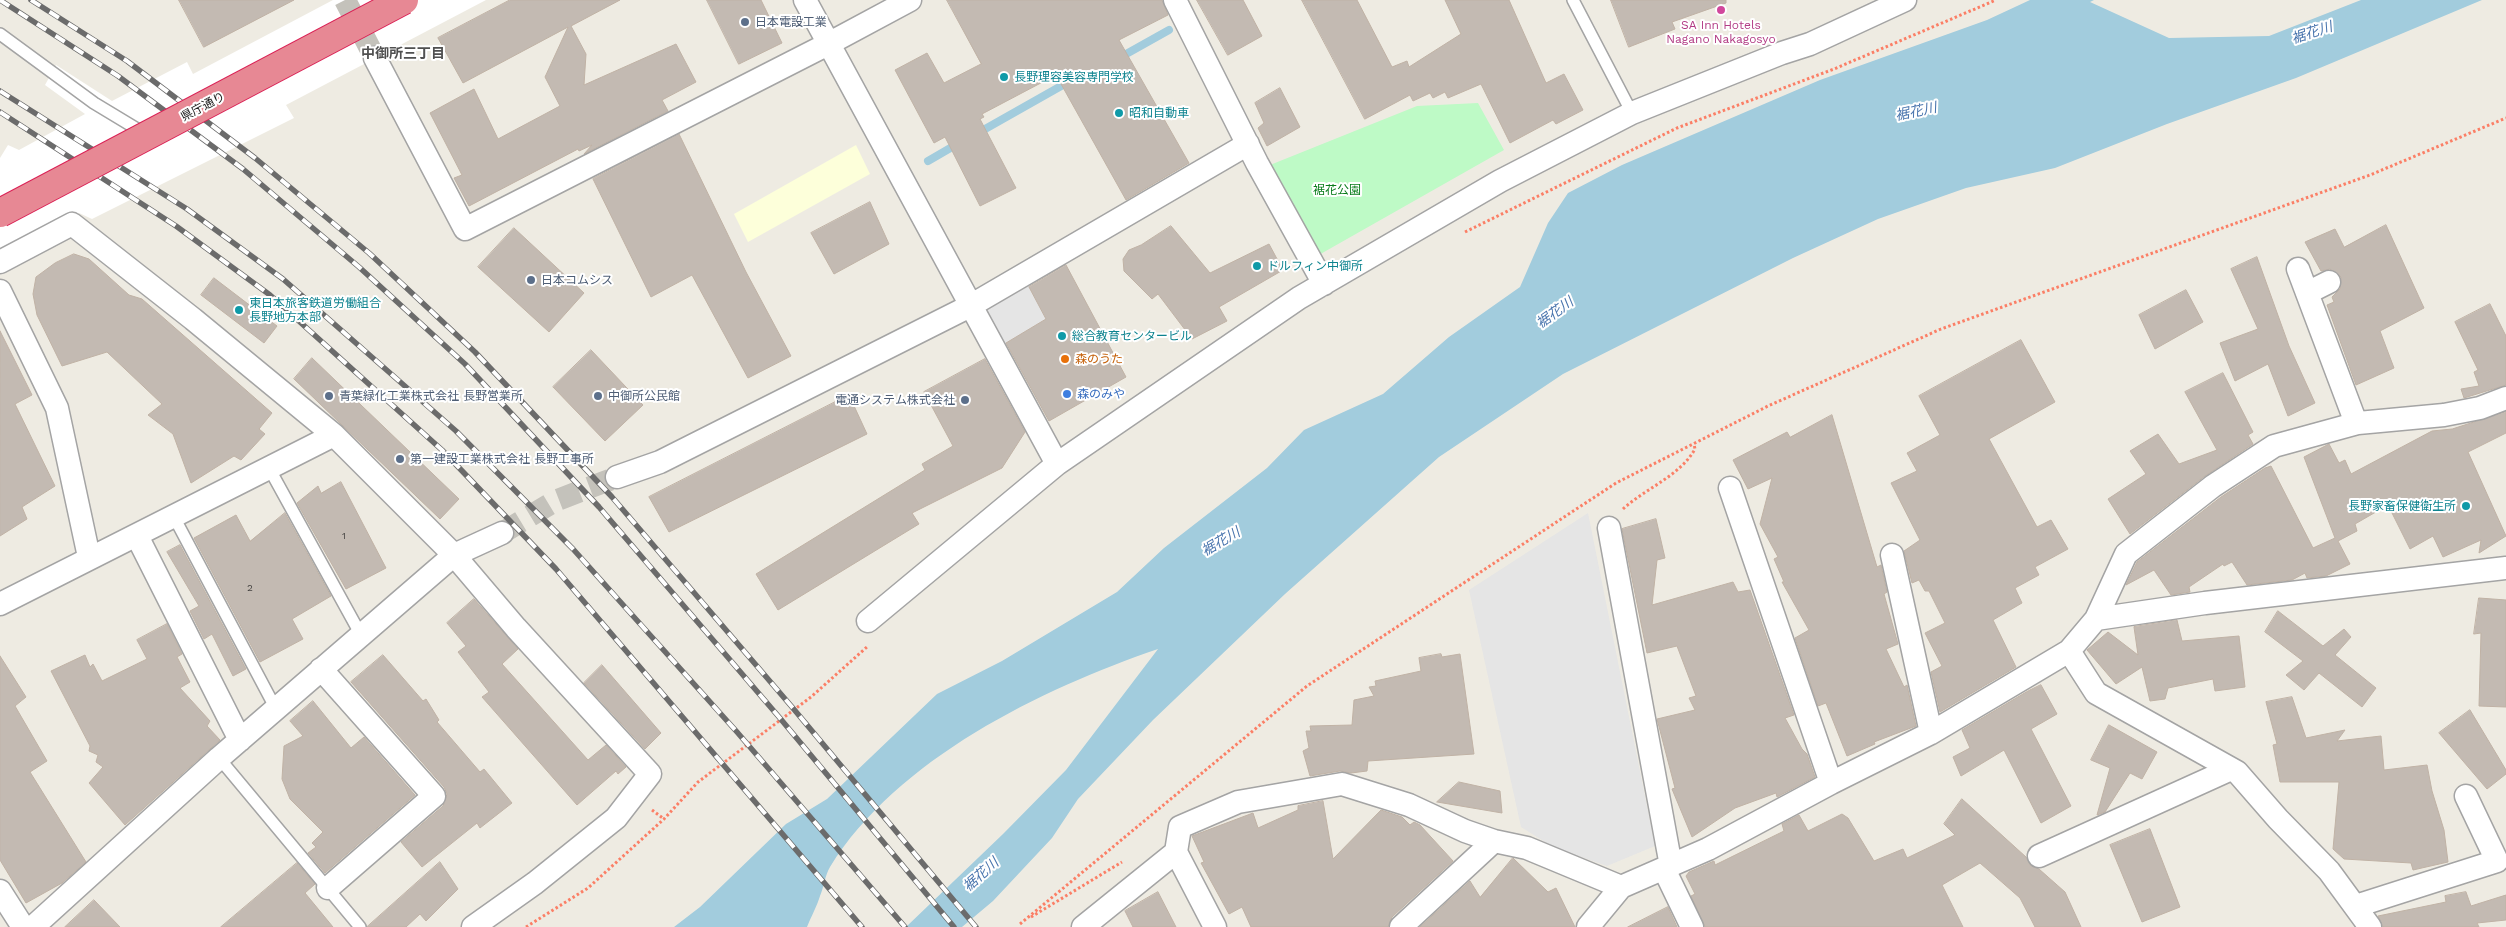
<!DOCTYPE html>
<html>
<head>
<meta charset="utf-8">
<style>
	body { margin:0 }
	canvas { display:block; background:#eeebe2 }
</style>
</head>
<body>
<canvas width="2506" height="927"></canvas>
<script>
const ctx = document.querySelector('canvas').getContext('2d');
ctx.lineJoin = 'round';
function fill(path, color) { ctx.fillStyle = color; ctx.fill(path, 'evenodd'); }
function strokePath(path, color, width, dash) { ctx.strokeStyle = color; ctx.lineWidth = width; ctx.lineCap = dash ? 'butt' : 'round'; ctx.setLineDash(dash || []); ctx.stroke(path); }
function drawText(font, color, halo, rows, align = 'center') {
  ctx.font = font + ' "Work Sans","Noto Sans JP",sans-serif'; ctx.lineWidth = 4; ctx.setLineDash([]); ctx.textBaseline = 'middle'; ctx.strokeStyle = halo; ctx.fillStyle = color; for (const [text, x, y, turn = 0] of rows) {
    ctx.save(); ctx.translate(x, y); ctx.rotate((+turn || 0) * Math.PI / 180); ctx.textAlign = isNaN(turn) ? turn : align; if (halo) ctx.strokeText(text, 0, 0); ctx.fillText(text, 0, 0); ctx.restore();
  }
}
fill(new Path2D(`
	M856,145l14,29 -122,68 -14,-28z`), '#fdffda');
fill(new Path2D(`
	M1478,103l26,47 -187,106 -47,-91 147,-59z`), '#befac6');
fill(new Path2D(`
	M1028,285l18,34 -41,25 -19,-36z
	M1588,513l67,333 -48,20 -54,-19 -32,-20 -52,-237z`), '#e5e5e5');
fill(new Path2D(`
	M2030,0h64l-4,2 79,36 100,-2 92,-36h121l-186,78 -129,46 -112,44 -89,20 -88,31 -85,39 -230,116 -124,83 -154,137 -132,126 -75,79 -26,39 -59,63 -31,26h-56l97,-93 63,-64 92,-121c-117,40 -261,110 -328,218 -5,8 -6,20 -10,29 -3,10 -9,21 -13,31h-133l26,-20 86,-83 41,-25 110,-105 65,-33 115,-69 47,-44 103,-80 37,-38 79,-36 66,-57 71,-50 28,-64 20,-30 54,-28 198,-85 167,-60z`), '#a2ccdd');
fill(new Path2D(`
	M333,0h153l-200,105 8,13 -202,101 -13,-6 -79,42v-97l8,-13 11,5 66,-36 -40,-29 11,-20 56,36 75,-39 6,12z`), '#fff');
strokePath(new Path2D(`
	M1119,58l50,-28
	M978,133l92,-52
	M928,161l31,-18`), '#a2ccdd', 8);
const building = new Path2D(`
	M179,0h115l-90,47z
	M510,0h110l-49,26 15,28 -2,31 92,-41 20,38 -34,18 6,11 -84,43 8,-9 -13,6 -1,-2 -109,57 -15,-28 8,-3 -32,-62 44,-24 24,50 62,-33 -15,-29 23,-50 -105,56 -25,-45z
	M707,0h54l21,43 -43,21z
	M947,0h215l6,15 -49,25 70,123 -63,37 -70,-125 -74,39 2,3 -4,2 36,69 -36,18 -35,-69 -11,6 -39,-73 32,-17 17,30 37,-19z
	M1197,0h46l19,36 -34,19z
	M1302,0h55l35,67 15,-6 2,6 52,-33 -16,-34h64l37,83 18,-9 19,36 -27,14 -3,-4 -43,23 -29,-59 -33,14 -3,-6 -12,6 -3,-5 -17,8 -3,-6 -45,24z
	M1611,0h115v3l-54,19 3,7 -46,18z
	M1280,88l20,39 -33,19 -9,-18 6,-5 -9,-20z
	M679,134l67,138 45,84 -43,22 -56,-103 -41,22 -58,-118z
	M870,202l19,42 -55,30 -23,-41z
	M2386,225l38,83 -44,23 14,37 -38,17 -29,-80 7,-3 -2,-5 8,-8 1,-12 -11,-8 -9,2 -16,-29 30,-13 9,18z
	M1171,226l39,47 59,-29 14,26 -64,37 8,14 -35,18 -34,-45 -6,5 -28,-28 -1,-12 6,-9 12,-5z
	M514,228l70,65 -35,39 -71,-65z
	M74,254l15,5 40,36 13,4 130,114 -13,16 6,5 -24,26 -7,-4 -43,27 -18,-49 -25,-19 14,-11 -55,-52 -45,14 -25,-51 -4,-21 3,-17 19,-14z
	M2257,257l32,89 26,57 -27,13 -20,-52 -33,17 -15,-38 38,-14 -27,-60z
	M1066,265l60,112 -77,44 -43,-78 40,-24 -17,-32z
	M214,278l63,48 -13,17 -63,-48z
	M2186,290l17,32 -48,27 -16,-34z
	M2490,304l16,32v49l-42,13 -3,-9 18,-3 -5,-14 4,-2 -23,-48z
	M0,331l32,64 -17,9 40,82 -33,21 5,12 -27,17z
	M2021,340l34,62 -66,37 48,88 14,-7 17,29 -33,18 4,8 -24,13 7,15 -29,17 23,47 -76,45 -9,-40 11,-6 -17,-33 20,-10 -16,-32h-4l-6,-11 -7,3 -8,-32 16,-11 -29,-57 26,-12 -10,-18 33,-18 -21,-39z
	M591,350l52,55 -38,36 -52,-54z
	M312,358l147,141 -19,20 -146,-140z
	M985,359l40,73 -23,36 -90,45 7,11 -141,86 -22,-36 169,-104 -3,-6 31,-18 -29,-54z
	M2223,373l30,59 -5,3 5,9 -48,32 -75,58 -22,-35 38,-25 -16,-23 28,-17 21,30 38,-14 -32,-58z
	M849,395l18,39 -198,98 -20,-35z
	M2506,412v21l-38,19 38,84 -27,17 2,-13 -38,17 -10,-21 -23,13 -22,-44 -33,19 2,7 -19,10 12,23 -24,12 -19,2 -2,-5 -13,7 -45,5 -15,-23 -8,4 -1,-2 -34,23 1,5 -19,3 -17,-25 -28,15 11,-23 84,-65 44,-29 6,-2 42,82 22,-10 -31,-81 25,-13 10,19 6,-3 6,14 81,-43 20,-2z
	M1832,415l45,152 4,-2 6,27 -3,2 14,50 -12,5 18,38 3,-2 9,41 -42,16 1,2 -28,12 -21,-53 -8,3 -23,-68 14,-8 -27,-48h2l-10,-23 4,-2 -18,-33 12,-46 -24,11 -15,-29 54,-28 3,5z
	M341,482l45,86 -40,21 -49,-86 21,-17 3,7z
	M285,513l46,83 -39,23 11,20 -43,23 -66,-124 42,-23 14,26z
	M1656,519l9,39 -8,2 -5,45 81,-23 5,10 12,-2 44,125 -9,3 17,31 5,5 8,23 -38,20 -1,-4 -41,15 -43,29 -20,-48 3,-1 -18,-69 38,-9 -6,-12 7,-2 -19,-50 -30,7 -25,-124z
	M180,545l66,124 -13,7 -21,-42 -8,5 -14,-28 9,-5 -32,-54z
	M2479,598l27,2v107l-27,-1 2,-73 -7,1z
	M474,599l44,50 -16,15 86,96 18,-15 20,22 -8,7 -2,-3 -39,34 -95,-108 7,-5 -31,-40 8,-6 -19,-23z
	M2278,611l45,35 21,-17 7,8 -16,18 41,33 -14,19 -43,-34 -15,17 -18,-15 17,-14 -38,-29z
	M2177,620l5,21 57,-5 6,51 -30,4 -2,-12 -45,9 -3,11 -15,2 -8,-34 -26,17 -29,-34 21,-18 30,23 -4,-28z
	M167,624l15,30 -5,3 13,25 -10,6 30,33 -3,5 13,14 -95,85 -36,-42 14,-16 -7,-5 2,-7 -9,-4 1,-5 -39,-75 34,-16 5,12 3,-3 9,17 45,-22 -10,-19z
	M1441,654l1,3 18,-3 14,100 -106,7 -1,10 -16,2 -11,-2 -30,5 -7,-25 6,-3 -3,-17h5l-1,-5 42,-1 2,-25 20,-4 -5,-9 7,-1 -1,-5 46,-10 -2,-13z
	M383,655l40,46 3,-2 13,21 -2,2 43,50 4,-3 28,34 -32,25 -3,-5 -55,44 -21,-25 42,-36 4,-12 -3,-7 -93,-105z
	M0,656l26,41 -11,9 32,55 -17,11 56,90 -24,21 -36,20 -26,-43z
	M602,665l59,68 -16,16 -61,-66z
	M2041,685l16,29 -26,15 40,77 -30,17 -37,-73 -43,26 -8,-19 17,-9 -8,-18 66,-39z
	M2292,697l14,41 39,-8 -8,11 44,-5 3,34 43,-5 5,26 12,39 4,32 -35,8 -2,-7 -67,-4 -11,-10 6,-67h-59l-7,-37 4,-1 -11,-42z
	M313,701l38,47 13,-11 51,58 -90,78 -17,-20 8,-6 -4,-4 11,-11 -33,-33 -8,-20 2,-33 19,-10 -13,-15z
	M2470,710l36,60v4l-19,15 -48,-56z
	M2109,725l48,27 -15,27 -12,-6 -25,39 -8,3 13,-47 -19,-8z
	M1459,782l41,9 2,22 -65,-11z
	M1962,799l64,58 5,9 8,3 26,23 16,35h-46l-15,-29 -40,-35 -38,22 21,42h-258l-14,-31 4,-2 -9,-18 3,-4 25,-11 1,4 69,-34 -2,-7 17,-9 9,16 34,-17 6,4 26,43 29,-12 4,9 48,-23 -11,-11z
	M1323,801l10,58 48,-49 21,7 8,8 4,-3 6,3 33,36 -61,56 -4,10h-137l-9,-20 -13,7 -28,-51 3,-1 -12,-26 61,-23 5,15 40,-18v-4z
	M2150,829l30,78 -38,15 -32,-77z
	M1513,858l35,34 8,-4 19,39h-155l50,-46 10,16z
	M440,862l18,27 -32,32 -6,-7 -14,13h-39z
	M297,863l18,21 -10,9 28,34h-112z
	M1158,892l18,35h-43l-8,-16z
	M2466,892l5,14 35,-11v25l-29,3 2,4h-96l-5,-11 68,-14 -1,-6z
	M94,900l26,27h-55z
	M1668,907l9,20h-49z`);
fill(building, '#c3bab2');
strokePath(building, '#c0b2a5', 1);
strokePath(new Path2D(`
	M345,0l30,58
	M502,533l53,-32 62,-24`), '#c4c2bb', 22, [22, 11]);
const lane = new Path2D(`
	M1573,0l59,113
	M0,34l94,69 53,32
	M269,468l92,167
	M174,517l102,192
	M219,758l141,169`);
const street = new Path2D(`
	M805,0l252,464
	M1175,0l82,163 67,121
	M375,58l90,171 363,-185 82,-44
	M0,262l72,-38 121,95 141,116
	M2298,269l58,154
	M0,291l57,117 32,149
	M2307,293l22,-11
	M617,477l43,-15 310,-156 278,-162
	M1730,488l101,295
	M1609,528l62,338
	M137,536l103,204
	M1892,555l39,178
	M0,604l334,-169 120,120 62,73 134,146 -34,44 -81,65 -62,44
	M2096,619l30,-65 87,-68 61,-40 84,-23 86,-8 36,-7 26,-10
	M868,621l189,-157 242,-166 201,-117 132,-68 150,-60 28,-9 95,-44
	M2069,651l27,42 141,79 41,47 51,52 41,56
	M321,669l113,127 -106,92
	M2039,856l192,-87
	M1664,869l28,58
	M0,891l23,36
	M2356,906l141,-45 -31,-65
	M33,927l186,-169 235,-203 48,-22
	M1083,927l93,-75
	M1215,927l-39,-75 4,-25 58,-25 104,-18 67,21 56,26 29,10 33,7 94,39
	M1401,927l93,-86
	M1588,927l33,-40 87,-38 123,-66 100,-50 138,-82 27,-32 109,-16 301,-35`);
strokePath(lane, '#a4a4a4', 14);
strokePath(street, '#a4a4a4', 25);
strokePath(new Path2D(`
	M1465,232l212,-104 157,-59 162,-69
	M1623,509c23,-21 57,-33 72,-60l-1,-5
	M652,810l12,9
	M1031,917l91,-55
	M1020,924l287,-238 309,-203 152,-77 173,-77 429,-154 136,-57
	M526,927l62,-39 76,-69 34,-37 113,-85 57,-51`), '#fb7f66', 3, [2.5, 2.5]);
strokePath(lane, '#fff', 11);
strokePath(street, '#fff', 22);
const rail = new Path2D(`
	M0,0l118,76 125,93 116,98 106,97 134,143 180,210 175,210
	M31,0l96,61 128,97 114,95 106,99 137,145 180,210 184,220
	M0,91l187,118 96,70 173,152 117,118 164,183 168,195
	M0,112l176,114 94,69 172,155 114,119 306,358`);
strokePath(rail, '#6b6b6b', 5.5);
strokePath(rail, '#fff', 4, [11]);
const highwayBridge = new Path2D(`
	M0,213l404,-213`);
strokePath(highwayBridge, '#da2155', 30, []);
strokePath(highwayBridge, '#e78894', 28);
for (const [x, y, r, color] of [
	[1721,10,5,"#d1479c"],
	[745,22,5,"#5c6f8a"],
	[1004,77,5,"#0f9aa8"],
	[1119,113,5,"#0f9aa8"],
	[1257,266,5,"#0f9aa8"],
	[531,280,5,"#5c6f8a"],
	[239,310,5,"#0f9aa8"],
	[1062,336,5,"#0f9aa8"],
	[1065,359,5,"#e8710a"],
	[1067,394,5,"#3f7fe0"],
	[329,396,5,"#5c6f8a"],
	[598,396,5,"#5c6f8a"],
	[965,400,5,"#5c6f8a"],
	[400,459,5,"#5c6f8a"],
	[2466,506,5,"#0f9aa8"]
]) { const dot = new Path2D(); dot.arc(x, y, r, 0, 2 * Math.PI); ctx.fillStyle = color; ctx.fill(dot); strokePath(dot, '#fff', 2); }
drawText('10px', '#464442', null, [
	["1",344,536],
	["2",250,588]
]);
drawText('12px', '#4e5e75', '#fff', [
	["日本電設工業",755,22],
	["日本コムシス",541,280],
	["青葉緑化工業株式会社 長野営業所",339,396],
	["中御所公民館",608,396],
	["電通システム株式会社",955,400,"right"],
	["第一建設工業株式会社 長野工事所",410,459]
], 'left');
drawText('12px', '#b23c85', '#fff', [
	["SA Inn Hotels",1721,25],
	["Nagano Nakagosyo",1721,39]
]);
drawText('12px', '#0d838f', '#fff', [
	["長野理容美容専門学校",1014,77],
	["昭和自動車",1129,113],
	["ドルフィン中御所",1267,266],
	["東日本旅客鉄道労働組合",249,303],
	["長野地方本部",249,317],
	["総合教育センタービル",1072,336],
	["長野家畜保健衛生所",2456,506,"right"]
], 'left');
drawText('12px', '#1d1d1d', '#fff', [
	["県庁通り",203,107,-28]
]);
drawText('12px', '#0a7c1b', '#fff', [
	["裾花公園",1337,190]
]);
drawText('12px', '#c56008', '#fff', [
	["森のうた",1075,359]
], 'left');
drawText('12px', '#366cbe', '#fff', [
	["森のみや",1077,394]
], 'left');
drawText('italic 14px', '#4874ad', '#fff', [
	["裾花川",2312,33,-18],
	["裾花川",1916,112,-12],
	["裾花川",1555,313,-36],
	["裾花川",1221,542,-31],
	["裾花川",981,875,-42]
]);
drawText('bold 14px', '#505050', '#fff', [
	["中御所三丁目",403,54]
]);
</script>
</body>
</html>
